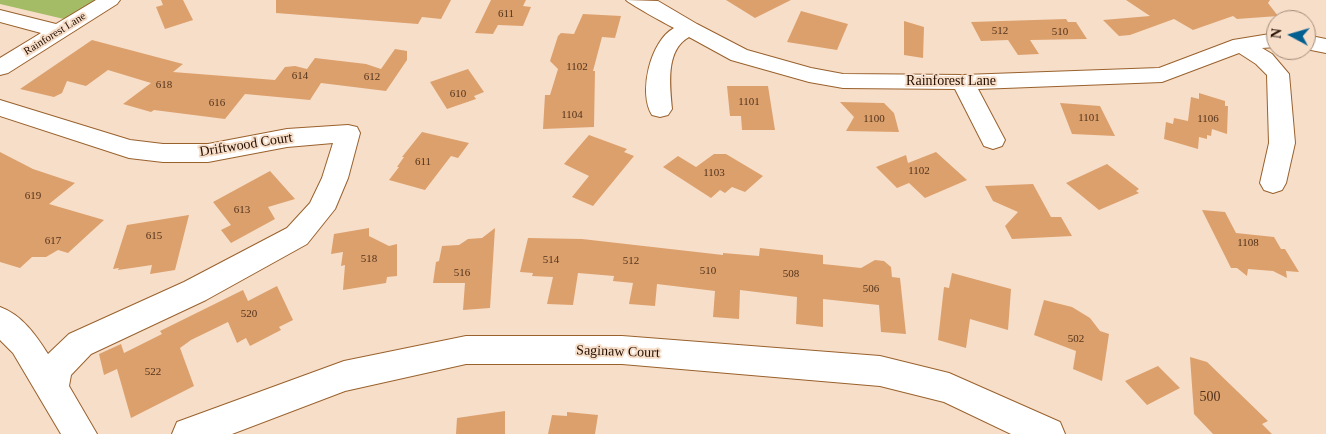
<!DOCTYPE html>
<html>
<head>
<meta charset="utf-8">
<style>
	body { margin:0 }
	#map { position:relative; width:1326px; height:434px; overflow:hidden; background:#f7dec9; font-family:"Times New Roman",serif }
	canvas { display:block }
	.north { position:absolute; left:1266px; top:10px; width:50px; height:50px; box-sizing:border-box; background:#f7dec9; border:1px solid #a38b79; border-radius:50%; rotate:276deg; font-size:14px; font-weight:700; line-height:20px; text-align:center; color:#240e00 }
	.north::after { content:''; display:block; margin:auto; width:18px; height:22px; background:#035f90; clip-path:polygon(50% 0,100% 100%,50% 72%,0 100%) }
</style>
</head>
<body>
<div id="map">
<canvas width="1326" height="434"></canvas>
<div class="north">N</div>
</div>
<script>
const ctx = document.querySelector('canvas').getContext('2d');
ctx.lineJoin = 'round';
function fill(path, color) { ctx.fillStyle = color; ctx.fill(path, 'evenodd'); }
function strokePath(path, color, width, dash) { ctx.strokeStyle = color; ctx.lineWidth = width; ctx.lineCap = dash ? 'butt' : 'round'; ctx.setLineDash(dash || []); ctx.stroke(path); }
function drawText(font, color, halo, rows, align = 'center') {
  ctx.font = font + ' "Times New Roman",serif'; ctx.lineWidth = 4; ctx.setLineDash([]); ctx.textBaseline = 'middle'; ctx.strokeStyle = halo; ctx.fillStyle = color; for (const [text, x, y, turn = 0] of rows) {
    ctx.save(); ctx.translate(x, y); ctx.rotate((+turn || 0) * Math.PI / 180); ctx.textAlign = isNaN(turn) ? turn : align; if (halo) ctx.strokeText(text, 0, 0); ctx.fillText(text, 0, 0); ctx.restore();
  }
}
fill(new Path2D(`
	M0,0h101l-37,19 -64,-15z`), '#a5bc66');
fill(new Path2D(`
	M161,0h22l10,20 -28,9 -9,-22 7,-2z
	M276,0h175l-10,19 -19,-2 -4,7 -142,-11z
	M491,0h35l-3,6 8,1 -8,19 -25,-1 -5,9 -18,-1z
	M726,0h65l-36,18z
	M1126,0h144l-2,3 10,13 -41,3 -4,-3 -40,14 -19,-11 -44,16 -11,1 -16,-16 47,-4z
	M801,11l47,13 -11,26 -50,-8z
	M583,14l38,2 -6,22 -13,-1 -9,34h2l-1,56 -51,2 2,-34h5l8,-26 -8,-8 8,-25 3,-3 13,1z
	M1066,19l2,3h8l11,17 -57,1 9,14 -21,1 -10,-15 -27,1 -10,-19z
	M904,21l20,6 -1,31 -19,-3z
	M92,40l91,24 -10,8 102,8 10,-13 10,-1 12,3 8,-11 51,6 15,5 14,-20 12,2v9l-21,31 -65,-8 -11,17 -65,-6 -20,25 -71,-9 -3,2 -28,-8 28,-21 -43,-13 -22,16 -19,-5 -5,12 -8,4 -34,-8z
	M468,69l16,23 -10,4 2,3 -29,10 -17,-27z
	M727,86h41l7,44h-33l-1,-14h-11z
	M1199,93l26,8v5h3l-1,28 -15,-5 -1,7 -4,-1v4l-8,-2 -1,12 -34,-10 2,-17 7,2 1,-6 14,3 3,-24 8,2z
	M840,102l44,1 10,10 5,19 -53,-1 8,-14z
	M1060,103l40,3 15,30 -43,-2z
	M422,132l47,11 -11,15 -7,-2 -26,34 -36,-10 10,-13h-2l7,-10h-2z
	M589,135l38,14 -3,3 10,4 -41,50 -21,-9 17,-21 -25,-12z
	M0,152l33,17 42,14 -26,21 55,16 -36,33 -10,-3 -12,7h-14l-12,11 -20,-6z
	M936,152l31,28 -42,18 -16,-15 -12,5 -21,-21 30,-12 2,8z
	M714,154h12l37,22 -18,16 -13,-5 -7,6 -5,-3 -9,8 -48,-31 15,-11 18,11z
	M1107,164l32,25 -3,2 3,2 -40,17 -33,-27z
	M270,171l25,28 -27,8 7,12 -44,24 -10,-13 10,-5 -18,-23z
	M1033,184l18,33h10l11,19 -60,3 -7,-13 13,-14 -25,-11 -8,-15z
	M1202,210l23,2 11,21 38,4 7,12h4l14,23 -13,-1 1,7 -14,-7 -25,-2 -1,7 -10,-8h-6z
	M189,215l-14,55 -25,4 2,-9 -34,5 1,-2 -6,1 14,-44z
	M369,228v8l20,10 8,-2v32l-10,1 -1,6 -43,7 2,-25 -4,1 2,-14 -12,2 3,-20z
	M495,228l-5,80 -27,2 2,-27h-32l3,-21 3,-1 3,-15 17,-1 9,-6 14,-1z
	M528,238l54,1 141,16v-2l36,3 1,-8 63,7v9l38,4 14,-8 9,1 7,6 1,10 8,1 6,56 -25,-2 -2,-27 -56,-6v28l-27,-3 1,-27 -57,-7 -1,29 -26,-2 2,-26 -58,-7 -2,22 -26,-2 4,-21 -20,-2 1,-5 -36,-3 -5,32 -26,-1 6,-27 -21,-1 1,-3 -13,-1z
	M952,273l59,16 -3,41 -38,-11 -4,29 -28,-8 6,-53 5,1z
	M277,286l16,34 -14,7 2,3 -31,16 -4,-8 -9,5 -9,-21 -37,18 -11,8 14,38 -63,32 -14,-49 -13,6 -5,-21 22,-10 3,9 38,-19 -2,-3 83,-41 5,11z
	M1044,300l28,7 18,11 10,13 9,3 -7,47 -29,-12 3,-18 -42,-16z
	M1190,357l17,5 61,59 -6,3 10,10h-59l-19,-20z
	M1158,366l22,22 -33,17 -22,-24z
	M505,411v23h-49l1,-16z
	M567,412l31,3 -3,19h-47l4,-19 15,1z`), '#dca06c');
const minor = new Path2D(`
	M96,0h24l-3,4 -109,69 -8,2v-17l41,-25 -41,-11v-12l56,14z
	M626,0l32,1 39,23 50,26 64,18 32,6 120,1 196,-7 74,-28 43,-7v14l-14,1 10,6 17,20 6,69 -9,40 -4,7 -9,3 -9,-3 -4,-7 9,-40 -2,-68 -11,-11 -17,-11 -77,29 -184,7 27,51 -3,6 -9,3 -9,-3 -29,-57 -112,-1 -34,-6 -78,-22 -42,-23c-24,13 -19,49 -17,72l-4,6 -8,2 -8,-2c-14,-22 -2,-74 22,-87 -8,-4 -46,-25 -48,-28z
	M1306,35l20,4v14l-20,-4z
	M0,100l130,40 33,4h45l79,-15 61,-4 9,2 3,6 -12,45 -13,31 -28,35 -101,56 -115,54 -20,21 -2,11 28,48h-36l-48,-81 -13,-13v-33c22,8 36,28 48,47l21,-20 115,-52 103,-54 23,-25 12,-25 11,-35 -46,4 -79,15h-45l-34,-4 -129,-42z
	M466,336h156l258,20 69,17 111,49 5,12h-54l-67,-32 -64,-16 -258,-22h-156l-121,27 -113,43h-60l5,-12 167,-61z`);
strokePath(minor, '#99612c', 2);
fill(minor, '#fff');
drawText('11px', '#52321b', null, [
	["611",506,14],
	["512",1000,31],
	["510",1060,32],
	["1102",577,67],
	["614",300,76],
	["612",372,77],
	["618",164,85],
	["610",458,94],
	["1101",749,102],
	["616",217,103],
	["1104",572,115],
	["1101",1089,118],
	["1100",874,119],
	["1106",1208,119],
	["611",423,162],
	["1102",919,171],
	["1103",714,173],
	["619",33,196],
	["613",242,210],
	["615",154,236],
	["617",53,241],
	["1108",1248,243],
	["518",369,259],
	["514",551,260],
	["512",631,261],
	["510",708,271],
	["516",462,273],
	["508",791,274],
	["506",871,289],
	["520",249,314],
	["502",1076,339],
	["522",153,372]
]);
drawText('11px', '#240e00', '#f7dec9', [
	["Rainforest Lane",55,34,-32]
]);
drawText('14px', '#240e00', '#f7dec9', [
	["Rainforest Lane",951,81],
	["Driftwood Court",246,145,-9],
	["Saginaw Court",618,352,2]
]);
drawText('14px', '#52321b', null, [
	["500",1210,397]
]);
</script>
</body>
</html>
